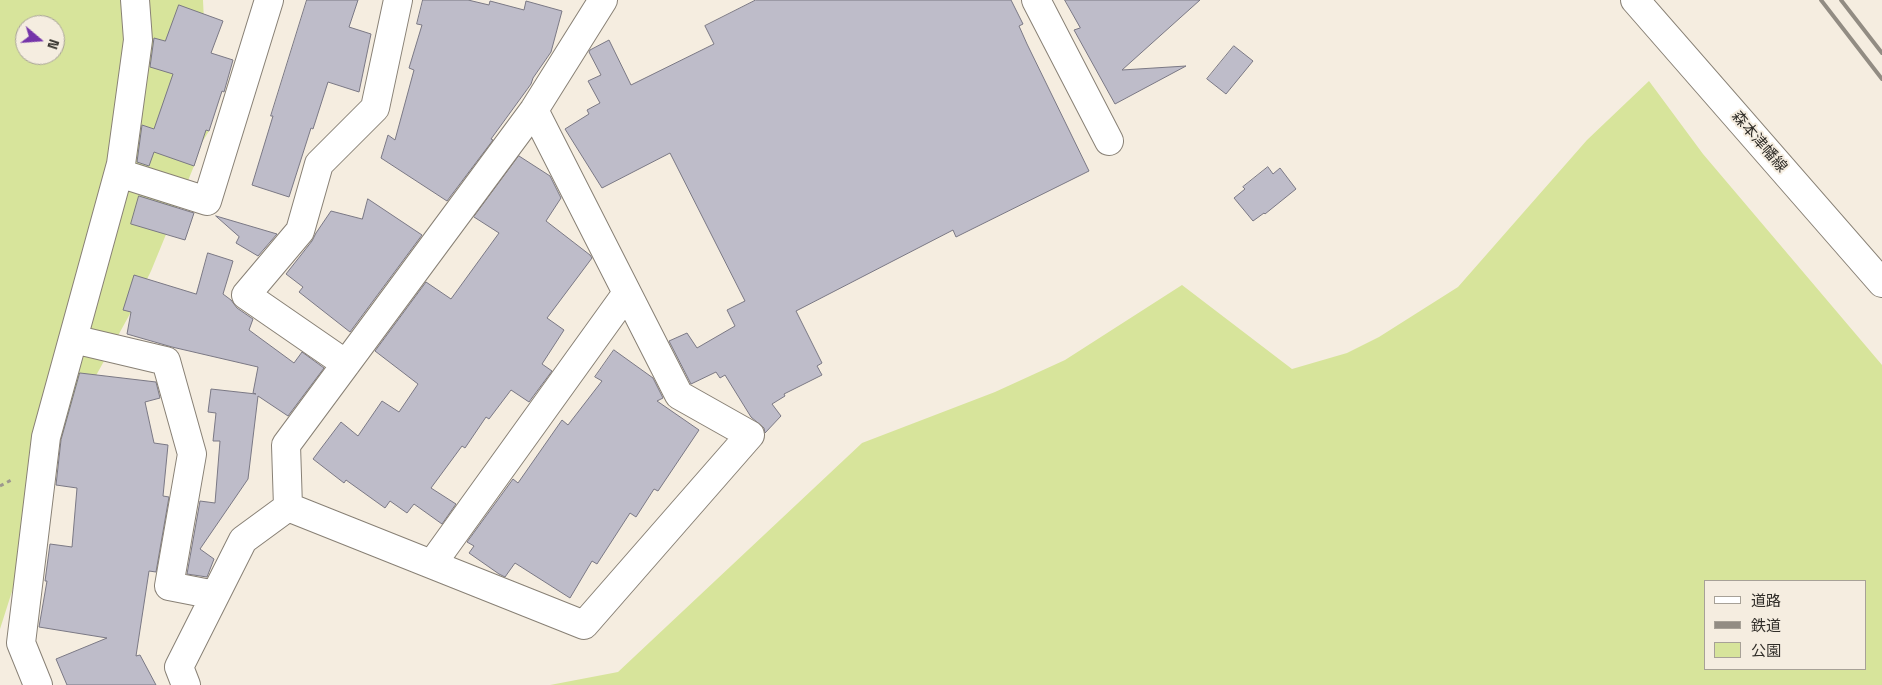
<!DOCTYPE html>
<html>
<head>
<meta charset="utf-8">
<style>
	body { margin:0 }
	#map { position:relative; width:1882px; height:685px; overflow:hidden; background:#f5ede0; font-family:"Space Grotesk","Noto Sans JP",sans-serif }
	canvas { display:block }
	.legend { position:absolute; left:1704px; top:580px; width:162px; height:90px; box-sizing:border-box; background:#f5ede0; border:1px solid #a7a197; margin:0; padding:6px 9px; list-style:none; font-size:15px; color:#312e29 }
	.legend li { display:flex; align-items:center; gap:10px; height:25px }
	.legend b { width:25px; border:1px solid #a7a197 }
	.north { position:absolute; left:15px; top:15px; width:50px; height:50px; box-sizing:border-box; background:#f5ede0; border:1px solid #a7a197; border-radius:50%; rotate:108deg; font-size:14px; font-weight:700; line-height:20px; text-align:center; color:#312e29 }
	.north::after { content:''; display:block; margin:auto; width:18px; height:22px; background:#7534a9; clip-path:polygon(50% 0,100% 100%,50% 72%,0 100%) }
</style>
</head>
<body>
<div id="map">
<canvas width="1882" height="685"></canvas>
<ul class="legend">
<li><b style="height:6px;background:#fff"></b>道路</li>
<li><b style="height:6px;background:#928c83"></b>鉄道</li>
<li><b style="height:14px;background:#d7e49b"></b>公園</li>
</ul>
<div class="north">N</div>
</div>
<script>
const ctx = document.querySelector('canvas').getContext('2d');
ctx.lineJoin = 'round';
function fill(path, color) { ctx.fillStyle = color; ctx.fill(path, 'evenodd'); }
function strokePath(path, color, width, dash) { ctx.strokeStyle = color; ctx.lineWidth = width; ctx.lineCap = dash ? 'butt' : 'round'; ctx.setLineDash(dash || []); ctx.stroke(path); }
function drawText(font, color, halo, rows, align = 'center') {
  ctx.font = font + ' "Space Grotesk","Noto Sans JP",sans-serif'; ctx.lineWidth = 4; ctx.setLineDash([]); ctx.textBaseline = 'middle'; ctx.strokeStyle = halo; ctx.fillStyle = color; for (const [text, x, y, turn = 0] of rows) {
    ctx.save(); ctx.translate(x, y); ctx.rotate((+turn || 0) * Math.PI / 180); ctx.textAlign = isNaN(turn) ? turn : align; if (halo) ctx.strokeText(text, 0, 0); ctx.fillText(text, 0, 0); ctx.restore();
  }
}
fill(new Path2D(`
	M0,0h203l6,131 -8,13 -7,22 -43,105 -20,41 -71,129 -60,188zM25,25h30v30h-30z
	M1649,81l54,73 179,211v320h-1332l68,-13 244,-229 133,-51 70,-32 117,-75 110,84 55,-16 32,-16 79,-50 129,-147zM1706,581h160v88h-160z`), '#d7e49b');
const building = new Path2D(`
	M307,0h51l-9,27 22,7 -12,58 -31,-10 -15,47 -2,-1 -22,69 -37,-12 21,-69h-2z
	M423,0h45l21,5 1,-4 34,9 2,-9 36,10 -11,41 -18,26 -2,6 -40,55 2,1 -46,61 -66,-43 7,-23 7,5 19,-70 -5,-2 13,-43 -5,-1z
	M756,0h255l12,24 -4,2 8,18 62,127 -133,66 -3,-7 -157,81 26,52 -5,3 5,9 -38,19 1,2 -13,8 9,12 -16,17 -1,-5 -13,-11 -26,-42 -5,3 -4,-6 -25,12 -22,-43 18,-8 10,15 38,-22 -8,-16 18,-9 -75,-148 -68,35 -37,-59 24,-15 -2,-4 13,-7 -12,-22 13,-6 -12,-23 1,-2 19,-10 22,45 83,-41 -9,-18z
	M1065,0h135l-78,70 64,-4 -71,38 -41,-74 6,-2z
	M179,5l44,16 -12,32 22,7 -9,32 -2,-1 -13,40 -3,-1 -12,36 -40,-14 -5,14 -12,-4 5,-37 12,4 19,-55 -23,-7 4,-29 11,3z
	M1234,46l19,15 -27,33 -19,-15z
	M519,156l31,20 11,22 -15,23 44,34 2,3 -45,60 17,12 -22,34 10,7 -23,31 -18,-12 -22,29 -3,-2 -21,31 -3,-2 -31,42 25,16 -14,20 -28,-20 -7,9 -17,-12 -5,7 -39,-28 -2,3 -31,-24 28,-37 17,14 24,-35 17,11 19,-28 -43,-33 51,-69 25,17 48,-66 -25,-16z
	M1268,167l5,7 7,-6 16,21 -31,25 -1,-1 -11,8 -19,-23 11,-9 -2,-2z
	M139,196l55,17 -9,27 -54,-16z
	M368,199l54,36 -72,97 -51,-40 4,-5 -17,-13 26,-33 4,-8 15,-22 31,8z
	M216,216l61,18 -19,22 -22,-13 3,-6z
	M208,253l25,8 -10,33 8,6 6,8 16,11 -4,11 45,33 8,-11 22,16 -36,48 -30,-20 -10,83 -48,70 14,10 -7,18 -20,-3 13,-73 15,2 5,-62h-7l3,-28 -8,-1 3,-23 45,5 -3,-1 5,-26 -86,-20 -45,-13 4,-22 -8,-2 11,-35 62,19z
	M614,350l39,28 10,20 -6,3 42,29 -41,61 -4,-2 -18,28 -6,-4 -33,51 -5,-3 -22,37 -55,-35 -10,14 -6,-3 -30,-21 5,-7 -7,-4 46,-63 5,4 44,-63 6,5 34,-44 -7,-4z
	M80,373l76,9 4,16 -15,4 9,41 14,2 -5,51 6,1 -13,75 -7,-1 -13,85 4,-1 16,30h-89l-11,-26 51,-21 -68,-11 8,-46h-2l5,-37 22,3 5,-59 -21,-3 5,-45z`);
fill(building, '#bebcc9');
strokePath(building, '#7a7884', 1);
const minor = new Path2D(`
	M1036,0l73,141
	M119,173l88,28 62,-201
	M73,339l93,22 26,93 -23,132 46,9
	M346,364l-100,-69 54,-64 19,-67 56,-56 23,-108
	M288,507l296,118 166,-190 -71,-40 -145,-285
	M288,507l-2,-62 248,-335 69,-110
	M432,564l195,-271
	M38,685l-17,-42 25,-206 75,-273 17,-124 -3,-40
	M186,685l-7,-18 64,-127 45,-33`);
const major = new Path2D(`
	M1635,0l247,283`);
strokePath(minor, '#888075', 30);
strokePath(major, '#888075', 30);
strokePath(new Path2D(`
	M0,486l13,-7`), '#9d988e', 3, [4, 4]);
strokePath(minor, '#fff', 28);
strokePath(major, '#fff', 28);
strokePath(new Path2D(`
	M1821,0l61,79
	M1841,0l41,53`), '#928c83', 4);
drawText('15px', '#312e29', '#f5ede0', [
	["森本津幡線",1759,142,49]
]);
</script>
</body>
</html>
